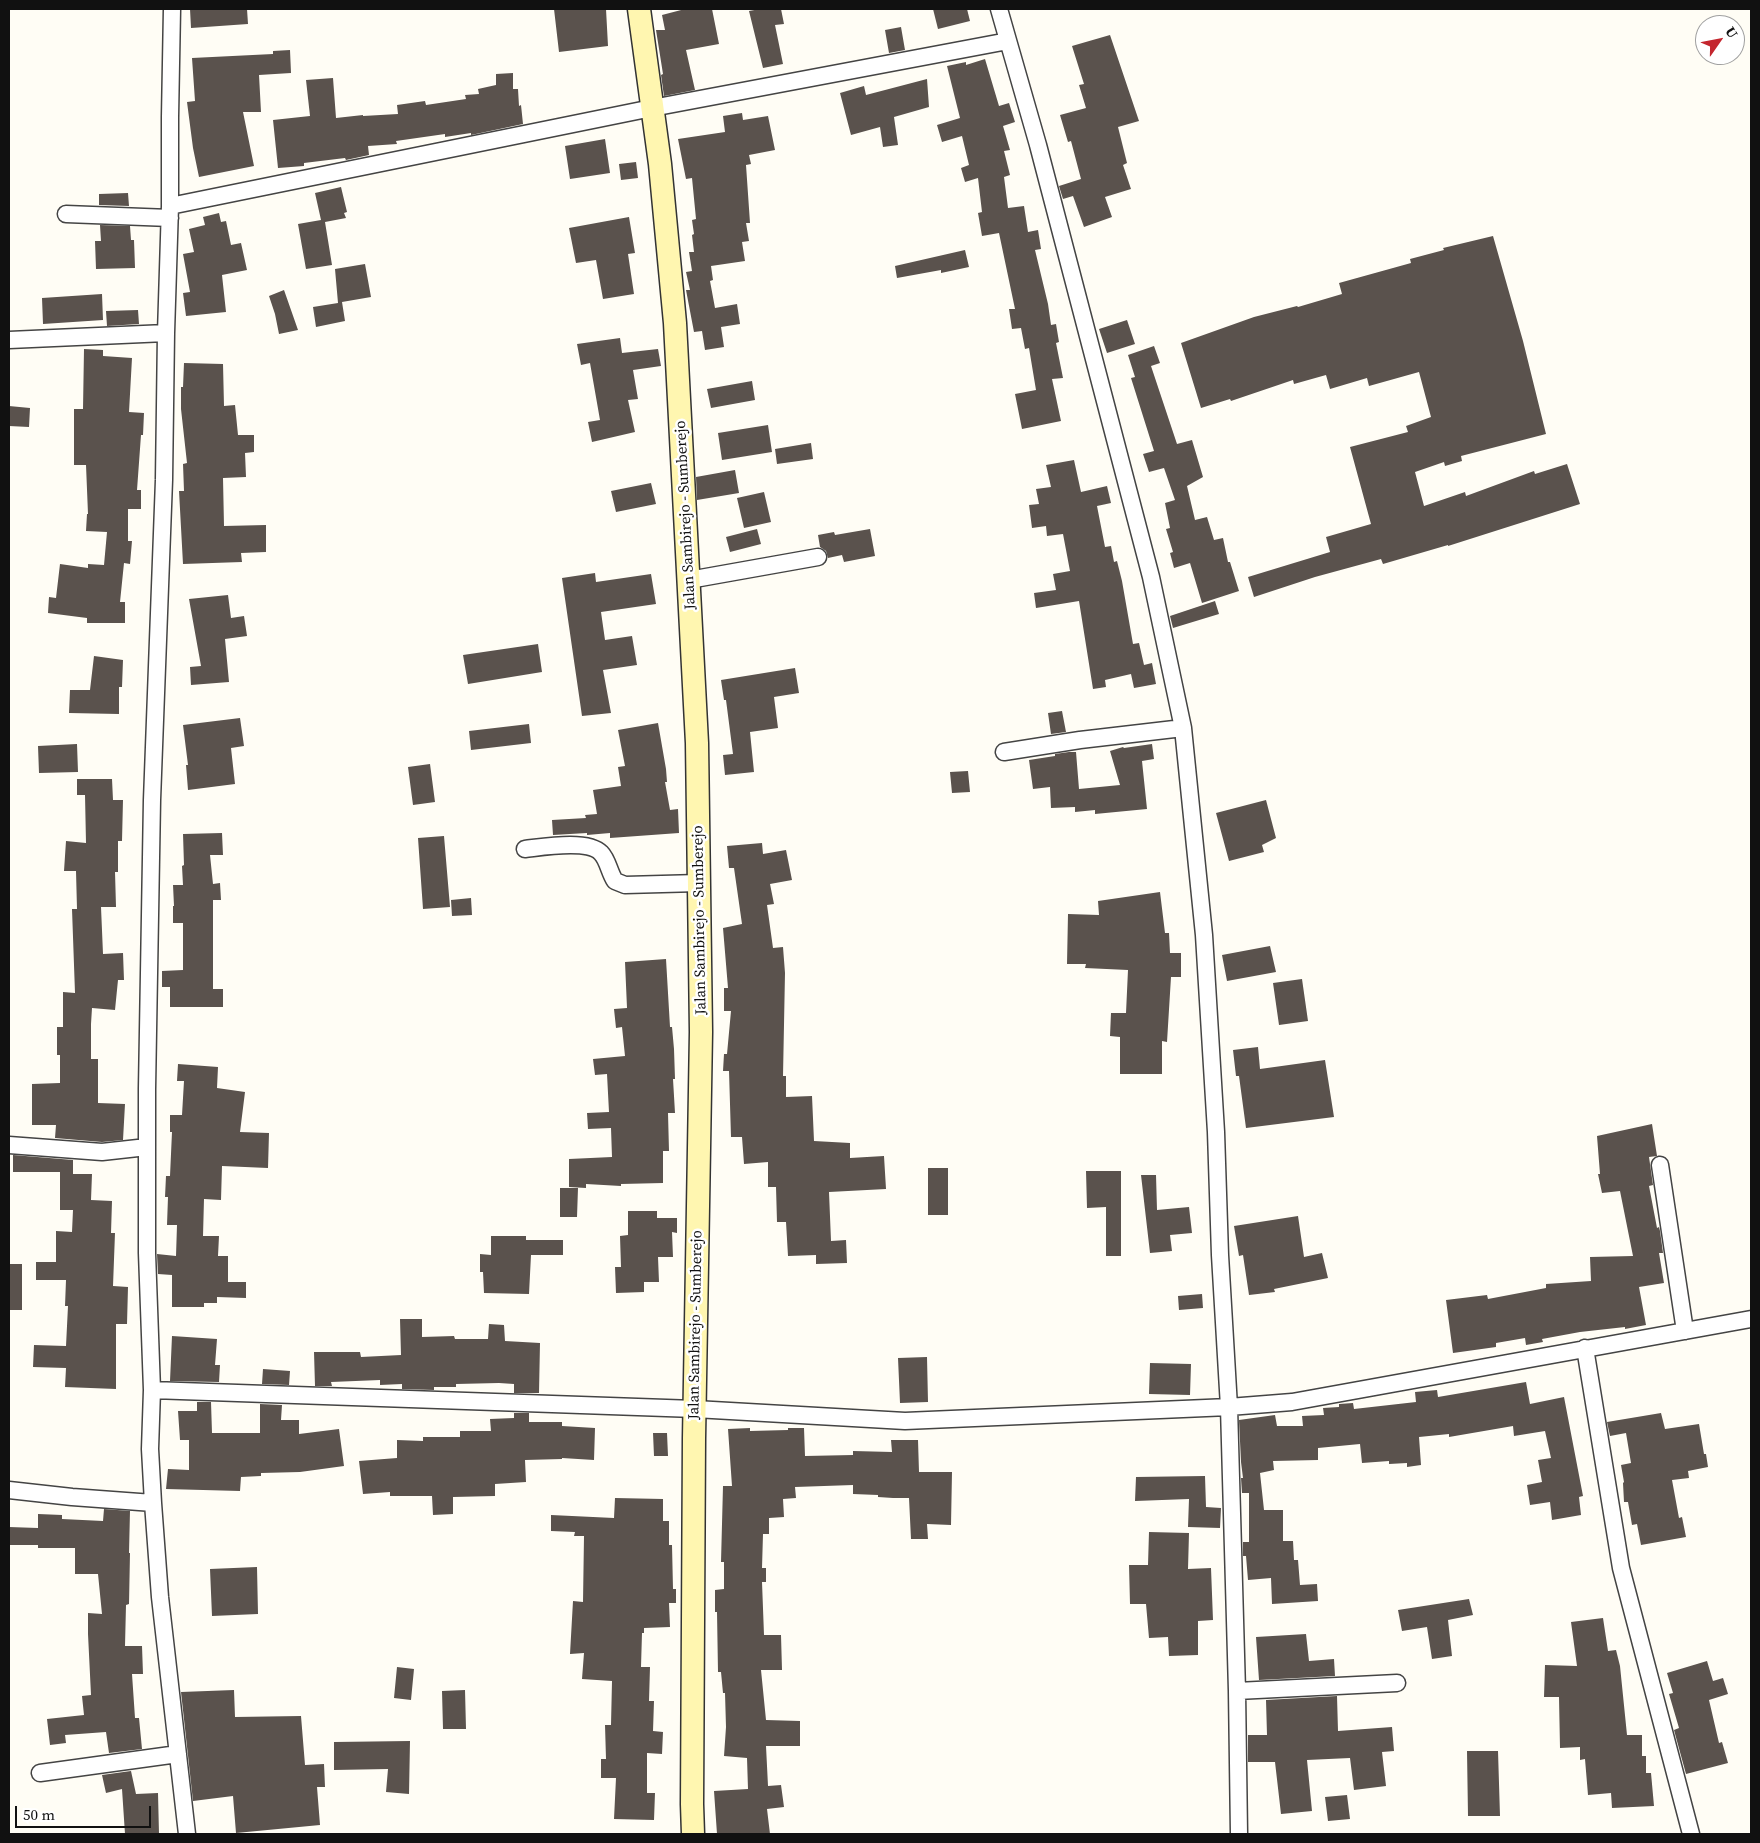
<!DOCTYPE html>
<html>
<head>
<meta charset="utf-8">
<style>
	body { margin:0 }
	#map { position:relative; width:1760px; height:1843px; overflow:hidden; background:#fffdf5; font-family:"Source Serif 4",serif }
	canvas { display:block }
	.frame { position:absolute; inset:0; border:10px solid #111; pointer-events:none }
	.north { position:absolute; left:1695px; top:15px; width:50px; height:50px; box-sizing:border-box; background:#fff; border:1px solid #a0a0a0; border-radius:50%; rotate:57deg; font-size:14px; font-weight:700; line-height:20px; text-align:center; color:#111 }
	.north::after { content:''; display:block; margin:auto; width:18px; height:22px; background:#c4262e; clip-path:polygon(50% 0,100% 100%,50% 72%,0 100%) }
	.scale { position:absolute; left:15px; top:1806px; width:136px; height:22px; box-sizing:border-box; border:2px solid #111; border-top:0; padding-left:6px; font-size:15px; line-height:18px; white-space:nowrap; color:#111; -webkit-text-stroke:4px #fff; paint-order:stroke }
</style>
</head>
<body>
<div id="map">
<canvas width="1760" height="1843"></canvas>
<div class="frame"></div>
<div class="north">U</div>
<div class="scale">50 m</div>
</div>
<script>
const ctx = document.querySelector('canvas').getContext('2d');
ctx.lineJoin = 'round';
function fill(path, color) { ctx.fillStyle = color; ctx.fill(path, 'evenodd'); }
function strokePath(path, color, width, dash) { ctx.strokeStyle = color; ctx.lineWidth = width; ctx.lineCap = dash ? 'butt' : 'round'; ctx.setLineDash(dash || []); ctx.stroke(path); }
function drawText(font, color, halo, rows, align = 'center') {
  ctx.font = font + ' "Source Serif 4",serif'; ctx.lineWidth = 5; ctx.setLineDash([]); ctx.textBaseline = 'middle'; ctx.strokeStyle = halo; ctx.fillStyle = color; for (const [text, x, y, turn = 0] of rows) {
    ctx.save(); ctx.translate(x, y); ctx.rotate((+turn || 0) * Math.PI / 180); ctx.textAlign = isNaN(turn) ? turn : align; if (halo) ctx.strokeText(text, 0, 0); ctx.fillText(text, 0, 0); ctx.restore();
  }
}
fill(new Path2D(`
	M190,9h57l1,15 -57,4z
	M554,9h52l2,37 -49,6z
	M685,9h27l7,35 -33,6 9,40 -31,6 -3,-21 2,-1 -7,-44h9l-3,-15z
	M760,9h21l3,15 -9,1 8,39 -20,4 -14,-57z
	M933,9h34l3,12 -32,8z
	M901,27l4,23 -16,3 -4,-23z
	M1110,35l29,86 -21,6 9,36 -4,2 8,24 -26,8 7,20 -28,10 -11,-31 -10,3 -4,-13 22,-7 -10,-38 -3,1 -8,-27 26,-7 -7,-23 5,-1 -12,-38z
	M290,50l1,23 -32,2 2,37h-18l11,54 -55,11 -6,-29 -6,-46 8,-1 -3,-43 81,-4v-3z
	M985,59l14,47 10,-3 6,19 -12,4 7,24 -6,1 6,24 -6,2 4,31 16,-2 4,26 10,-2 3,19 -6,1 13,54 3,21 5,-1 3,18 -3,1 7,35 -11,1 9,42 -39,8 -7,-35 21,-4 -7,-42 -4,1 -4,-21 -9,1 -3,-20h6l-16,-76 -17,3 -4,-23 4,-1 -4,-34 -13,4 -4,-14 8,-3 -7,-29 -20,6 -5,-17 23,-7 -13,-52 19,-4v3z
	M513,73v16h5l1,17 2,-1 2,19 -52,11v-2l-26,4v-3l-49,7 1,3 -29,2 1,9 -23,5 -1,-2 -41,5v3l-26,2 -5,-48 37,-4 -4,-36 27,-2 3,40 27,-3v1l35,-2 -1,-9 28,-4 1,4 40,-6 -1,-4 14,-1 -1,-5 18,-4v-11z
	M927,79l2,28 -35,10 4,28 -15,2 -3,-20 -29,8 -11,-42 24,-7 2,9z
	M742,113l1,7 25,-4 7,34 -26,5 2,9 -5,1 4,58h-4l3,18 -7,1 3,19 -34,5 2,14 -3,1 5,27 22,-4 3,20 -19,3 3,20 -19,3 -3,-19 -8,1 -8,-42h4l-4,-18 6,-1 -3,-19h5l-2,-17 2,-1 -2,-14 4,-1 -4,-41 -6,1 -8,-40 47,-7 -2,-16z
	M605,139l5,34 -40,6 -5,-33z
	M636,162l2,16 -17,2 -2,-16z
	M341,187l6,25 -3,1 2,5 -21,4 7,43 -26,4 -8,-45 23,-4 -6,-27z
	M128,193l1,13 -30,-1v-11z
	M219,213l2,9 5,-1 5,24 10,-2 6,27 -25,5 4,37 -40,4 -3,-23 7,-1 -7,-38 11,-2 -5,-23 16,-4 -2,-8z
	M629,217l6,36 -7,1 6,40 -31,5 -7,-39 -20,3 -7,-35z
	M100,225l30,1 1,14h3l1,28 -39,1 -1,-28h6z
	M1493,236l30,105 23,93 -85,22 1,5 -17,5 -1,-4 -29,10 9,34 41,-14 1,4 68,-25 1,3 32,-10 13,40 -132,42v-1l-65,19 -2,-5 -66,18 -61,20 -6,-20 82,-25 -4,-15 45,-13 -21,-77 58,-15 -2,-6 25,-9 -12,-45 -50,14 -2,-8 -37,11 -4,-14 -32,9 -1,-4 -62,21 -1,-2 -29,9 -20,-65 73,-26 43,-11 1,1 44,-13 -3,-11 72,-20 -1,-4 34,-9 -1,-2z
	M965,250l4,17 -28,6v-3l-44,8 -2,-12z
	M365,264l6,33 -29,5 3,19 -29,6 -3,-20 25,-4 -3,-34z
	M284,290l14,40 -19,4 -4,-20 -6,-18z
	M102,294l1,26 -60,4 -1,-26z
	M138,310l1,14 -32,2 -1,-15z
	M1127,320l8,24 -28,9 -8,-24z
	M620,338l2,15 36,-4 3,17 -28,4 5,29 -10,1 7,32 -43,10 -4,-20 12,-2 -10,-57 -9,2 -4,-21z
	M1154,346l6,17 -9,3 26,78 15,-4 11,37 -16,9 8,34 12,-3 7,23 9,-2 5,24h2l9,29 -37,12 -12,-40 -16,5 -4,-15 3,-1 -7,-23 4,-1 -5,-25 10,-3 -11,-32 -15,4 -6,-18 11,-3 -23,-73 4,-1 -7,-22z
	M84,349l19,1v6l29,2 -3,54 15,1 -1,22h-2l-4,55h4v19h-13v32h4l-2,23 -6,-1 -4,39h5v21h-38v-5l-39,-5 1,-16 7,1 4,-34 28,4v-4l16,1 3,-33 -21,-1 1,-17h1l-2,-49h-12v-56h9z
	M184,363l39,1 1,42 11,-1 3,30h16v17l-9,1 1,24 -23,1 1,48 42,-1v27l-25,1 1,9 -59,2 -4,-73h5l-1,-27 4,-1 -6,-54v-22h2z
	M752,381l3,19 -44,8 -4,-19z
	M9,406l21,2 -1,19 -20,-1z
	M768,425l4,27 -50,8 -4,-27z
	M811,443l2,16 -36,5 -2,-15z
	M1074,460l7,32 26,-6 4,17 -14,3 8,41 6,-1 3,16 3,-1 5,20 11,63 6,-1 5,22 8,-2 4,21 -22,4 -3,-14 -26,6 1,7 -13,2 -14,-88 -43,7 -2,-15 22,-3 -3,-16 17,-3 -7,-37 -16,2 -1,-10 -14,2 -3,-23 10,-1 -3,-15 15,-2 -5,-22z
	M735,470l4,23 -42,7 -1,-23z
	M651,483l5,21 -40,8 -5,-21z
	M764,492l7,30 -27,6 -7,-30z
	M757,529l4,15 -31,8 -4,-15z
	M870,529l5,27 -31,6 -2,-7 -14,3 -2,-7 -6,-4 -2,-12 16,-3 1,3z
	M595,573l1,9 55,-8 5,30 -55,8 4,28 27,-4 5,29 -34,5 8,43 -29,3 -20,-138z
	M228,595l3,23 13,-2 3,20 -22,3 4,43 -38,3 -1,-18 11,-1 -12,-67z
	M1215,601l4,13 -46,14 -3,-12z
	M538,644l4,28 -74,12 -5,-29z
	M94,656l29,4 -1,27h-3v27l-50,-1 1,-23h20z
	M795,668l4,25 -25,4 4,31 -28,4 4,40 -29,3 -2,-20 10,-1 -7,-54h-2l-3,-20z
	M1062,711l4,21 -15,2 -3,-21z
	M240,718l4,28 -13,2 4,36 -47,6 -2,-25h2l-5,-40z
	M658,723l8,46 1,13h-2l5,28 8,-1 1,24 -69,5v-5l-23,2v-2l-34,2 -1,-15 34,-2 -1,-3 12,-1 -4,-24 28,-4 -3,-19 7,-1 -7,-36z
	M529,724l2,19 -60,7 -2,-19z
	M77,744l1,28 -39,1 -1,-27z
	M1152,744l2,15 -12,2 5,48 -52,5v-4l-20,2v-5l-24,1 -1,-21 -17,2 -4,-29 26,-4v-2l14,-2h7l3,37 41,-4 -10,-34 13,-4 1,1z
	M430,764l5,38 -22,3 -5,-38z
	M968,771l2,21 -18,1 -2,-21z
	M77,779h35l1,21h10l-1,41h-4v31h-3l1,35h-15l2,47 20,-1 1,27h-6l-3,30 -23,-2 -1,16v35h7v44l27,1 -2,36 -21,2 -47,-4 1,-13h-24v-41l28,-1v-28h-3v-28h6v-35l12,1 -3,-84h5l-1,-38h-12l2,-30 20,2 -1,-48h-8z
	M1266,800l10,38 -14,7 2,7 -35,9 -13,-48z
	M222,833l1,22h-13l3,29 7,-1 1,17h-8v89h10v18h-53v-20h-8v-16l21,-1v-47h-10v-17h1l-1,-21h10l-1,-19 2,-1 -1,-31z
	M444,836l6,71 -27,2 -5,-71z
	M762,843l1,11 23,-4 6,30 -22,4 4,20 -7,1 6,43 10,-1 2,26 -2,103h3v21l26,-1 2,45 36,2v15l34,-2 2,33 -57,3 2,49 15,-1 1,23 -31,1v-9l-28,1 -2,-34h-9l-1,-35h-8v-25l-24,2 -2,-27h-11l-2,-66h-6l1,-17h3l4,-43h-7v-23h4l-5,-60 19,-4 -8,-56h-5l-2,-22z
	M1160,892l5,41h4l1,20h11v24h-10l-4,65 -5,-1v33h-42v-37l-10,-1 1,-23h15l2,-43 -43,-2 1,-4h-19l1,-50 31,1 -1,-14z
	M471,898l1,17 -20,1 -1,-16z
	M1270,946l6,26 -49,9 -5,-26z
	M666,959l4,68h2l2,22 1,30h-2l2,34h-7l1,38h-6v32l-42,1v2l-35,-2v4l-17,-1v-28l43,-2 -1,-29 -23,1 -1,-16 22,-1 -2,-38 -12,1 -2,-16 32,-3 -3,-29 -6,1 -2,-19 13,-1 -2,-46z
	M1302,979l6,42 -29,4 -6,-42z
	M1258,1047l2,22 65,-9 9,57 -88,11 -7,-52h-3l-3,-26z
	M178,1064l40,3 -1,21 28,4 -5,40 29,1 -1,35 -46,-2 -1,34 -17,-1 -1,37h16l-1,20h10v26h18v16l-29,-1v6h-13v4h-32v-32l-14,-1 -1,-20 19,2 1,-31h-10l1,-28h-3l1,-21h4l2,-44h-2v-17h12l2,-34h-7z
	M1652,1124l5,32 -8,1 4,28 -4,1 8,42 2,-1 1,4 3,22h-4l5,30 -25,4 7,38 -21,4v-2l-45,5 -38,7 1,3 -17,3 -1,-7 -29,5v4l-43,6 -7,-53 41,-5 1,4 58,-11v-4l45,-3 -1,-24 43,-1 -13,-65 -18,2 -4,-19h2l-3,-38z
	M13,1155l60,5v14h19l-1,26 21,1 -1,32h4l-2,53 15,1 -1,37h-11v65l-51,-2 1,-19 -33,-1 1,-22 32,1 2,-40h-3l1,-26h-30v-18h20v-31l16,1 1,-22h-13v-38h-47z
	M928,1168h20v47h-20z
	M1086,1171h35v85h-15v-49l-19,1z
	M1141,1175h15l1,35 32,-3 3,26 -22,2 2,16 -22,2z
	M560,1188h18l-1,29h-17z
	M628,1211h29v7h20v15l-5,-1 1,25h-15l1,25h-15v10l-28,1 -1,-26h6l-1,-31 8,-1z
	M1298,1216l6,41 18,-4 6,25 -54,11 1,3 -26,3 -6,-40 -4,1 -5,-30z
	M491,1236h35v4h37v15h-32l-2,39 -45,-1 -1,-21h-3v-18l11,1z
	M9,1264h13v46h-13z
	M1202,1294l1,14 -24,2 -1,-14z
	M400,1319h22v18l32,-1 1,3h33l1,-15 15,1 1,16 35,2 -1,50h-25v-9l-15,-1 -43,1v3h-22v3l-32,-1v-5l-22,1v-5l-49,2 1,4h-17l-1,-34h46l1,5 40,-2z
	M172,1336l45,3 -2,26h5l-1,17 -49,-1z
	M927,1357l1,45 -28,1 -2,-45z
	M1150,1363l41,1 -1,31 -41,-1z
	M263,1369l27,2 -1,14 -27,-1z
	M1526,1382l4,22 34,-7 19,99 -4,1 2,18 -29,5 -2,-18 -20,3 -3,-20 15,-3 -4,-22 13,-2 -6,-27 -31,5 -1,-10 -64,11v-3l-30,3 2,28 -14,2v-4l-18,1v-3l-27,2 -2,-19 -42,4v12l-45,1 1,9 -14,3 4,37h19v31h10l1,19h4l2,25 17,-1 1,17 -46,3 -1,-26 -23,2 -2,-24h-3v-14h6v-49h-7l-1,-15h2l-2,-16 -2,-42 36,-5 2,11h26l-1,-10 22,-1 -1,-7 16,-1v-3l14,-1 1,6 62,-7 -1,-10 22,-2 1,7z
	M197,1402h14l1,31h48v-29l22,1 -1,15h18v14l40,-5 5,37 -44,6 -39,1v3l-20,1 -1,14 -74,-2 2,-20 21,1v-30h-9l-2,-29h19z
	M514,1413h15v9h33v4l33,2 -1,32 -32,-2v1l-37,1 1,22 -31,2v12l-42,1v17l-20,1 -1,-19h-42v-4l-27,2 -4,-33 38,-3v-18l26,1v-4h37v-6h31l-1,-12 24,-1z
	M1661,1413l4,16 34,-5 5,30h2l2,13 -20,4 1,7 -17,2 7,38 3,-1 4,20 -45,8 -4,-21 -5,1 -4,-23h-4l-1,-19 1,-1 -3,-17 10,-2 -5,-30 -16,3 -3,-14z
	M750,1428v3l38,-1v-2h16l1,28 48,-1v-4l39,1 -1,-12h27l1,32h33l-1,53 -24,-1 1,15h-17l-2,-41h-16l-15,-1v-2l-25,-1v-9l-58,2 1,11 -13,1 1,18 -15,1v16h-6l-1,34h4v14h-4l2,53h17l1,35h-21l5,50 34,1v25h-34l2,40 13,-1 3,22 -17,2 3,25h-53l-3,-43 34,-2 -1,-31 -23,-2 2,-29 -1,-34h-2l-2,-21h-3l-1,-60h-2v-22l9,-1v-27h-3l2,-76h9l-4,-57z
	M653,1433h14l1,23h-14z
	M1205,1476l1,31 15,1 -1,20 -32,-1 1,-28 -54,2 1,-24z
	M615,1498l48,1v22h6v24h3l1,44h3v14h-7l1,24 -26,1v5h-2l-1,34h9l-1,34h5l-1,30 10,1 -1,22 -15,-1v40h8l-1,27 -40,-1 2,-41h-15v-19h5l-1,-34h6l1,-44 -30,-2 2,-26 -14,1 3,-53 10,1 1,-66h-10l1,-4 -24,-1v-16l63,3z
	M104,1509l26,2 -1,42h1l-1,51 -3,1 -1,41h17l1,28h-11l3,44h4l3,31 -33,4 -3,-21 -41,3 1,8 -16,2 -3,-26 37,-4 -2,-19 9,-1 -3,-61v-21l14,1 -4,-40h-23v-26h-37v-3h-29v-18l29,1v-14l24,1v4l41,2z
	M1149,1532l40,1 -1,36 23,-1 2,52 -15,1v34l-29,1 -1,-19 -19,1 -3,-34h-16l-1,-39h19z
	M257,1567l1,47 -46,2 -2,-47z
	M1469,1599l4,16 -25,5 4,36 -20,3 -5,-32 -25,4 -4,-21z
	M1603,1618l5,33 8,-1 4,16 7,69h15v21h4v17h5l3,33 -42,2 -1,-15 -23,2 -3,-36 -5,1v-13l-20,1 -1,-51h-15l1,-32 32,1 -6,-44z
	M1306,1634l3,27 25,-2 1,17 -76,4 -3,-43z
	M1707,1661l6,20 10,-3 5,16 -19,6 10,43 3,-1 6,21 -42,11 -12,-44 5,-2 -10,-34 4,-1 -6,-20z
	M397,1667l17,2 -3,31 -17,-2z
	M234,1690l1,27 66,-1 4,49 19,-1 1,23h-8l3,38 -84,8 -3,-37 -40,5 -12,-109z
	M465,1690l1,39h-23l-1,-38z
	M1337,1696l1,35 54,-4 2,24 -12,1 4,34 -32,4 -4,-32 -43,2 5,51 -31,3 -6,-52h-27v-27h19l-1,-35z
	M410,1741l-1,53 -23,-2 2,-23 -54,1v-28z
	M1467,1751h31l2,65h-32z
	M131,1771l5,23 22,-1 1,41h-34l-3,-45 -16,4 -4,-18z
	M1347,1795l3,24 -22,2 -3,-24z`), '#5a524d');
const street = new Path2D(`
	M172,9l-2,108v89l-4,127 -2,147 -12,320 -5,289v164l5,137 -2,59 3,54 7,94 27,237
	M999,9l39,136 113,432 32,151 21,207 12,197 4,123 9,152 8,284 2,143
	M170,206l482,-98 356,-67
	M66,214l104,4
	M9,340l157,-7
	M689,580l129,-23
	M1004,752l76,-12 103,-12
	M525,849c18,-2 63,-10 76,4 7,7 8,19 14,28l10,4 74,-2
	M9,1145l93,7 45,-5
	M1660,1165l25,166
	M1585,1348l36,220 70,266
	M152,1390l543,19 210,12 324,-14 63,-5 459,-83
	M9,1490l63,7 81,6
	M1237,1691l160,-8
	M40,1773l138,-19`);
const secondary = new Path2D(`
	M639,9l21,155 15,159 22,420 4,289 -7,406 -2,366 1,30`);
strokePath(street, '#444', 19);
strokePath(secondary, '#333', 25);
strokePath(street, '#fff', 16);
strokePath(secondary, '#fff6b0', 22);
drawText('15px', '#111', '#fff', [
	["Jalan Sambirejo - Sumberejo",686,515,-93],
	["Jalan Sambirejo - Sumberejo",700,920,-91],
	["Jalan Sambirejo - Sumberejo",696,1325,-89]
]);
</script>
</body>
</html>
